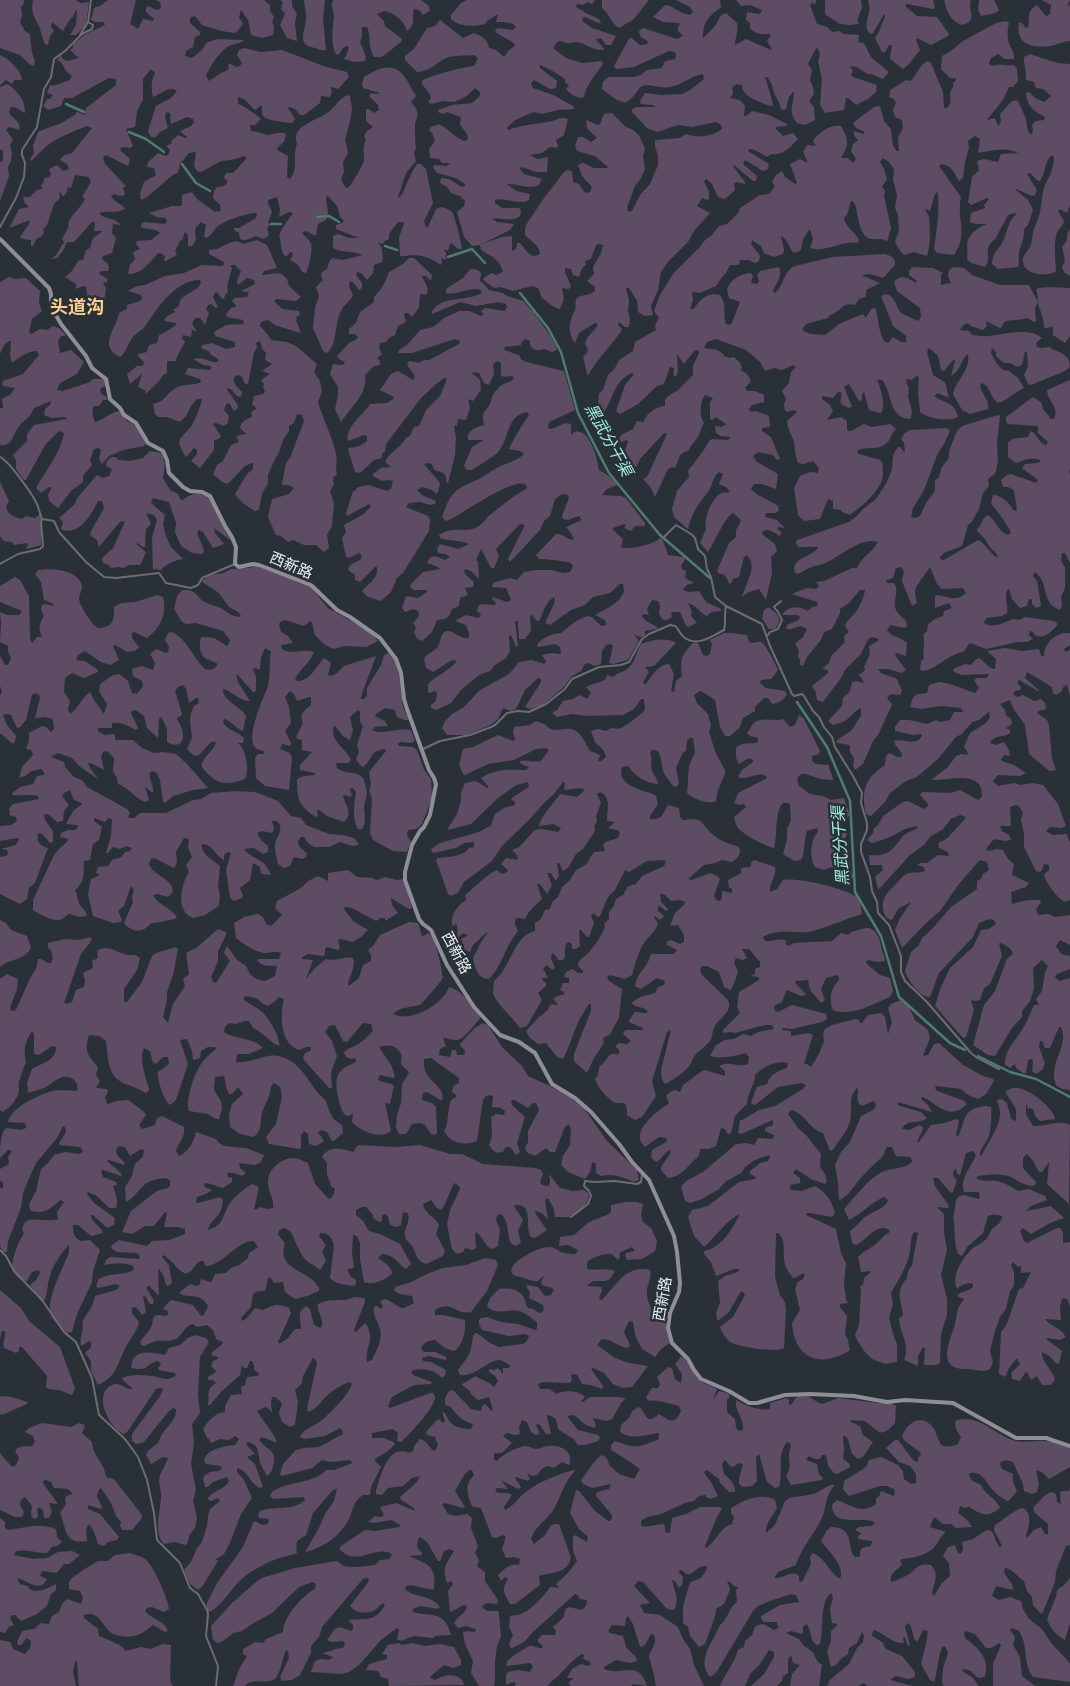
<!DOCTYPE html>
<html>
<head>
<meta charset="utf-8">
<style>
	body { margin:0 }
	canvas { display:block; background:#293038 }
</style>
</head>
<body>
<canvas width="1070" height="1686"></canvas>
<script>
const ctx = document.querySelector('canvas').getContext('2d');
ctx.lineJoin = 'round';
function fill(path, color) { ctx.fillStyle = color; ctx.fill(path, 'evenodd'); }
function strokePath(path, color, width, dash) { ctx.strokeStyle = color; ctx.lineWidth = width; ctx.lineCap = dash ? 'butt' : 'round'; ctx.setLineDash(dash || []); ctx.stroke(path); }
function drawText(font, color, halo, rows, align = 'center') {
  ctx.font = font + ' Mulish,"Noto Sans SC",sans-serif'; ctx.lineWidth = 5; ctx.setLineDash([]); ctx.textBaseline = 'middle'; ctx.strokeStyle = halo; ctx.fillStyle = color; for (const [text, x, y, turn = 0] of rows) {
    ctx.save(); ctx.translate(x, y); ctx.rotate((+turn || 0) * Math.PI / 180); ctx.textAlign = isNaN(turn) ? turn : align; if (halo) ctx.strokeText(text, 0, 0); ctx.fillText(text, 0, 0); ctx.restore();
  }
}
fill(new Path2D(`
	M0,0h24v3l-3,4 1,9 -2,6 5,9 5,3 2,19 3,8 -1,5 -5,-2 -9,-9 -20,-7z
	M33,0h43l4,3 9,-1 -3,23 -10,10h-6l6,-10 1,-14 -1,-1 -3,7 -3,2 -7,12 -11,-9 -1,5 3,4 -4,5 -2,9 -3,-1c-3,-6 -4,-14 -7,-20 -5,-8 -7,-14 -5,-24z
	M108,0h28l-6,24 8,5 5,-10 10,2 1,-2 -8,-7v-4l2,-2 9,4 4,-2 -1,-6 -5,-2h109l6,5v6l4,6 -2,5c3,5 2,8 1,13l-11,3 -11,-3 -3,-15 -7,-10 -2,7 4,7 -7,9c-12,-1 -22,-4 -34,-8l-7,-9 -5,2v5l10,9v3l-5,2 -2,10 -7,4 -1,5 6,2c6,-3 12,-8 15,-15l11,-4 27,1c-5,5 -10,3 -15,6 -10,6 -19,20 -23,30l3,5 12,-8 7,-3 1,-7 7,4 4,-1 2,-3 -5,-8 2,-5 5,-2 17,4 21,-2 44,17 21,5 2,5 -11,12 -6,-2 -1,1 1,4 -2,5 -9,-1 -1,7 -16,12h-4l-5,-6 -6,-2 -1,1 7,11 -3,4c-5,0 -25,-3 -28,-6 -3,-3 -2,-8 -2,-12l-7,5 -11,-11 -6,-2v7c8,3 16,9 23,15l-6,6h-5l1,6c6,0 11,3 17,4 4,0 11,-3 17,-2l1,2 -2,7 -6,5 -1,3 11,6 -1,21 3,2c9,-10 2,-23 7,-35 -7,-18 19,-23 30,-31 9,-6 11,-14 21,-18l2,1 2,13 -2,13 -5,17 3,14 -5,9 1,10 -3,7 4,8 3,1c3,-3 17,-25 16,-29 0,-8 -2,-11 2,-19l-2,-4 3,-5 6,-4 -7,-6v-12h3l5,4 5,-3 -1,-5 -9,-9 2,-3 5,1 4,-1 -17,-5 -1,-4 2,-7c18,-11 32,-16 44,5 3,5 5,10 8,14l-5,6c2,3 6,6 6,10 1,5 -1,8 -2,12 0,5 0,20 1,24l-2,5 2,8 -10,12 -8,24 1,1c6,-6 6,-13 10,-19 2,-6 5,-10 8,-15h4l5,5 7,34 -9,18 2,6h2l8,-18 5,-2c4,1 8,2 11,5 3,4 10,33 10,37h-4l-7,-6 -1,1 -2,7 -3,-2 -1,1 2,3v7l-5,-2 1,4 -1,3c-8,-6 -18,-10 -28,-10 -6,0 -8,2 -13,1l-1,-19 5,-13 -1,-2h-5l-9,12v5l-4,2 -2,3 -5,-1 4,5c-1,5 2,9 0,14l-8,3 -1,8 -6,7 -6,-7 -4,-1 -1,3 6,8v5l-3,2 -6,-8 -3,-1 -1,5 4,9c-3,6 -9,10 -12,16 -7,13 -3,33 -14,42l-4,-2 -10,-23 2,-20 4,-12 -3,-9 7,-7 -2,-4 1,-4 5,-3 2,-7 3,-4 10,2 21,-5c-8,-4 -21,-2 -30,-7v-12l5,-2 11,4h10l-23,-9v-4l6,-2 2,-2 -4,-4 -3,-11 -10,-11c-3,6 4,18 -1,25 -2,2 -5,2 -8,4l-2,12 -10,-5 -4,2c2,3 6,5 8,9 4,4 -1,25 -4,31l-4,-1 -4,-7 -8,-5 3,-5 -1,-3h-2l-3,4h-2c-6,-7 -3,-14 -6,-21l4,-8 10,-14 -4,-1 -10,5 1,-7 -3,-13 -9,3v3l4,9 -4,10 2,3 -3,3 2,7 -5,4 -8,-3c-6,2 -10,6 -16,3l-1,-6 -5,-3v-2h5l17,-10 1,-4 -2,-1c-10,1 -30,7 -38,14 -4,4 -5,8 -11,11l-2,-2 2,-11 -5,-3 -6,7 1,11 -4,6h-4v-11l-3,-3 -3,8 -2,1 -5,10 2,4 -11,6h-2l1,-4 -2,-3 -5,-1c-8,9 -17,22 -30,21l2,-9 5,-6 -2,-7 7,-3 -4,-5 1,-3 14,-1 9,-7c-4,-5 -13,-3 -19,-6v-3l3,-2 21,2 2,-3 -2,-3 -8,-1 -8,-4 23,-7h10v-11l10,-3 5,7 18,13 6,-1 -1,-6 -7,-7 1,-7 3,-4h4l6,-3v-4l-3,-2 2,-5h7l14,-15 -3,-2 -13,4 -10,1 -20,11 -4,-1 -3,-5 2,-14 -7,1 -9,11 -2,9 -4,1 -27,23 -6,3 -1,-7 4,-11 12,-7 -2,-7 -7,-1 1,-5 10,-9 7,3 3,-1 2,-5 -4,-4 6,-3 -1,-2 7,-6 7,3h3l-8,-7 11,-5 3,-4 -1,-3 -6,-2 -16,7 -1,-11 -4,-1 -1,5 3,11 -8,4 -4,5h-5l-3,-6 8,-25 15,-8 6,-7c-8,-6 -16,3 -24,6 -2,-9 -2,-16 2,-24l-4,-4 -8,10v21l-6,11 -2,16 -9,2 7,17 -3,2 -8,-1 -2,3 10,9 -1,5 -1,2 -22,-11 -3,2 2,7 21,22 -3,2 2,7 -4,1 -7,-2 -3,2 3,4 10,7 1,2c-8,5 -17,1 -26,4 5,7 16,4 22,12l-8,-1 -1,9 4,5 -4,15 -9,3 -1,3 6,5 1,4 -1,3h-7l-2,3 9,5 -1,3 -4,1 3,5 -3,21 -3,2 -11,-3v-2l4,-2 2,-4 -8,-5 -1,-8 -3,-1 -7,3v-5l-11,-7 6,-5 8,-12h4l3,-10 4,-2 3,-10 10,-7h-9l1,-9h-3l-18,20h-7l-4,9 -6,7 -6,1 5,-4 8,-13 -2,-3 7,-13 -1,-2c3,-10 13,-16 17,-25l-3,-2 9,-15 -2,-5 -14,-2 -4,13 -3,-1 -2,7 -3,2 -4,-5 1,7 -6,6 -7,21 -4,4 1,4 -3,4 -4,1 -4,8h-2v-6l-8,-1 -3,-2 9,-13 1,-4 -21,8 10,-19 10,-2 -5,-5 -1,-5h7l7,-7 5,-1 -1,-4 3,-3v-4l5,-1 2,-3 -2,-5 8,-4 6,6 6,-2 -2,-5 -7,-4c3,-6 7,-5 12,-7l20,-25 -5,-2c-13,5 -28,11 -39,19 -7,5 -10,11 -17,16l-1,-2 4,-6 -1,-7 5,-14c7,-4 15,-5 23,-9 5,-2 9,-6 14,-8l2,-3 8,3 1,-7 30,-23v-6l-7,-1 -37,20h-8l-3,8 -13,4 -5,-4 4,-7h3l3,-4 -6,-2 3,-8c7,2 12,-4 19,-4l3,-5 -6,-5 -5,-9 -4,-2 4,-5 1,3 5,3 12,-3 -9,-8 3,-2v-4l13,-10 19,-9 -2,-3h-7l-5,-2 3,-12 6,-2z
	M280,0h12v6l5,8 -2,9 2,18 -10,-3 -7,-13 5,-11 -4,-5 2,-7z
	M304,0h21l-2,18 3,32c-5,1 -7,-1 -11,-2 -19,-3 -10,-17 -9,-28 1,-7 -2,-14 -2,-20z
	M333,0h88l8,6 1,5 -7,4 -4,-5 -5,-1c-3,8 3,16 -7,22 -3,-10 -12,-18 -23,-20l-7,3 7,7 1,5 17,13 -1,3 -19,15h-8c-7,-12 -2,-19 -7,-30h-5v10l-2,5 6,15 -1,4 -11,1 -10,-3 3,-5 2,-7 -3,-1 -3,2 -4,6 -2,1c-7,-8 -4,-28 -3,-39 0,-6 -4,-10 -1,-16z
	M467,0h128l-3,4 -4,-2 -5,3 -6,-1 -1,3 10,6 13,6 2,5 -16,-7h-2l-1,4 10,7 24,8 -5,9h-5l-5,-7 -5,1c2,4 7,7 8,11 -11,1 -18,-7 -28,-8 -3,0 -6,2 -9,1 -2,0 -5,-2 -8,-2l-4,3 -1,5 12,9 16,5 20,-2 1,3c-7,10 -17,21 -19,33l-4,1 -8,-3 -6,-6 3,-3 -4,-4v-3c-5,-4 -22,-14 -26,-14l1,3 17,13 -1,7 -6,1 -16,-9 -3,3 2,5 20,7 20,11 1,3 -16,1 -16,4 -8,-2 -19,8 -8,8 1,2c14,-5 26,-6 40,-8 8,-1 12,-6 20,-3l-4,16 -8,5 2,6 -1,2 -7,-1 -8,6 -12,2 8,4 10,-2 -1,15h-11l-14,-5 -2,2 4,5 18,5 -3,6c-12,5 -21,-2 -32,-1l9,7 14,3 -1,6c-12,6 -22,-3 -34,0v3l7,5h17l2,3 -1,5c-9,7 -18,1 -28,3l5,3 17,2 -4,6 -28,14 20,-7 10,-1v15l4,-2 1,-6h3l8,10 5,3 6,-1 1,-3 -3,-6 -12,-11c-1,-12 6,-16 11,-25 8,-13 18,-24 27,-37l4,-3 5,1 1,11 6,2 5,8 3,1 3,-1 2,-5 -10,-11 -4,-11 5,-2 11,5h13l1,-1 -13,-11 -18,-5 -2,-5 3,-9h5l8,5 6,-4 -10,-10 -1,-8 12,5 2,-1 4,-10 8,-1 14,14 7,3 6,5 6,14 -2,7 2,13 -4,9 -6,8 -8,22 1,4 4,-1 8,-16 10,-11 8,-19v-10l-3,-8v-7l25,-2 6,-4c12,4 26,3 36,-5l-1,-4 -5,-3 -24,5 -14,-2 -21,7 -10,-4 -15,-16v-3l5,-2h19l-4,-2 -11,-1 -1,-3 5,-8 16,2 21,-1 8,-4 14,-11 -1,-5c-12,2 -21,11 -33,13 -9,2 -20,-4 -28,-1 -5,3 -7,12 -17,17l-10,-4 -13,-10 1,-7 5,-5h25l8,-2 6,-5 15,-2 3,-7 10,-2 1,-3 -1,-4 -6,-1 -35,16 -17,2 -2,-1 -1,-2 16,-29 10,8 7,-1 1,-2c-3,-4 -9,-3 -9,-11l4,-3 34,11 6,-3 -5,-5v-5h2l-1,-3 -16,-1 -10,-5 12,-12c9,0 14,9 25,10l3,-3 -3,-5 -14,-7h44l1,7c-12,10 -18,13 -18,31l12,-12 6,-11 5,-2 11,10c2,8 -2,14 -2,22l11,-6 25,11v-2l-4,-7 4,-6 -2,-1c-9,0 -12,1 -19,-6v-5l-4,-3 1,-8 13,2 2,-4 -12,-5 -9,1 -5,-6h80v3l-2,1 -2,-1 -2,2 7,19 10,3 5,5 7,-1 5,3 15,1 -1,7 6,1 7,14 18,15 -5,6 -2,1 -10,-5h-5l-10,-7 -7,-1 3,5 -2,4 2,2 24,8 -1,7 -8,7 -12,6 -8,-7h-2l-2,12 -19,3 -5,-8 2,-26 -4,-18 2,-7 -2,-5 -2,-1 -8,16 4,6 -2,10 3,7 1,7 -5,7 5,6 1,13 -10,5 -8,-2c-10,-13 -3,-18 -3,-32l-5,6 -3,12 -2,1 -3,-1c-1,-6 -3,-8 -5,-12 -4,-8 -2,-12 -9,-20h-2c2,7 8,24 8,29 -6,0 -24,-8 -28,-13 -2,-2 -3,-5 -3,-8l-5,-1 -5,3 1,7 -3,4 10,2 5,6 -1,10h2l6,-5 17,4 18,9 -1,2 -10,1v2l7,7 10,-3 5,6c-8,8 -15,17 -27,15l-4,3 -12,-7 -6,-1 -1,2 21,13 -1,5 -5,2 -18,-11 -2,4 14,12 -1,5h-3l-19,-16 -1,1 12,16v2l-8,-2 -3,1 1,7 -10,9 -7,-2 -6,-13 -6,-5 -2,3 5,9v8l-2,1 -5,-2 -5,8 13,7 -16,18 -6,11 -20,20 -7,10 -3,18 -7,16 2,9 -8,1 -7,-4 -1,-11 -8,-13h-3l3,12 -1,11 2,7 -1,9h-4l-6,-5 -1,3 4,4 -1,3 -25,31 -8,12 -1,-1 -4,-18 3,-2 2,-4 -3,-6c2,-10 10,-12 13,-20l-3,-1 -16,10 -4,10c-8,-11 -6,-22 0,-33 2,-5 -1,-8 2,-12 5,-4 13,-2 18,-7v-4l-8,-6 7,-7 -1,-7 8,-14 2,-8 -4,-1 -3,1 -5,14 -6,2 1,4 -4,3 -3,9 -6,-2 -2,-6 -6,-1v4l6,14 -2,3 -7,-1 2,11 -4,10c-7,-1 -12,-7 -18,-11l-4,-10 -6,-2 -19,5 -13,-4 -6,1 -11,-8 1,-2 7,-5 5,2 5,-2 2,-2c-4,-12 -12,-15 -22,-21l-1,-5 -8,1 -8,-9 -7,-25 7,-6 1,-5 -5,-5 -9,-3 -4,-6 -7,-4 1,-5 8,1 13,8 3,-1v-2l-9,-6 -19,-5 -4,-5 1,-3 13,1 3,-3h-8l-3,-4 -9,-1 -1,-9 6,-8 -3,-8 -3,-3 2,-3 8,-3c10,5 17,15 26,17l3,-2 -1,-5 -7,-9 1,-8 -14,-5 -4,2 -5,-2v-2l14,-5 20,-2 8,-7v-4l-5,-4 -8,8 -13,6 -11,-1 -12,3 -3,-2 3,-4 -2,-5 -7,-9v-3c8,-6 42,-14 52,-15l4,-8 -4,-3c-9,1 -20,0 -28,3 -10,5 -17,14 -29,14l-12,-12v-4l9,-7 13,-21 8,-2 5,-6 23,18 11,-5c8,3 14,7 15,15l7,2 8,7 5,-7 6,-4 -1,-3 -19,-11 2,-4 16,2 3,-3 -3,-3 -10,-2h-7l2,-8 -11,7 -2,3c-11,3 -26,3 -34,-5v-4l10,-12z
	M602,0h47l-15,19 -15,9c-10,-7 -9,-14 -17,-20z
	M825,0h36l1,8 -5,12 2,4 -10,1 -9,-1 -14,-9 -1,-2z
	M868,0h65l2,8 -3,1 -24,-5h-2v3l11,9 20,1 12,17 -1,2 -17,9 -14,-7 -1,2 4,10 -11,14 -6,5 -13,-10 2,-14h-3l-4,7h-3l-7,-14 4,-6 6,-16 -1,-2 -11,19 -3,1c-6,-7 -3,-12 -1,-21 1,-4 0,-9 -1,-13z
	M944,0h27c-4,11 8,21 -9,25 -12,-4 -15,-13 -18,-25z
	M979,0h15l5,10 -3,3 -15,3 -3,-6z
	M1042,0h28l-3,6 3,-1v36c-7,0 -13,4 -20,5 -18,2 -35,-1 -31,-24l3,1 4,5 2,-1c3,-10 -3,-15 9,-22l8,10 2,1 3,-2 1,-9z
	M1006,21l3,2c-2,7 -2,17 1,23 3,6 4,6 4,13h-9l-7,-5 -7,4 -2,6 3,2c8,-3 14,0 22,-1l3,4 1,12 -5,6h-4l-6,13 -16,20 8,-2 3,8 3,-4 -1,-8 12,-13 5,-1c1,1 9,18 9,19 1,7 0,11 5,16l2,-4 -1,-6 4,-4 8,-1 1,-3c-11,-6 -18,-10 -19,-24l3,-1 6,6 9,4 7,-6 -8,-7 -7,-1 -2,-6 -8,-2c1,-9 -3,-16 -2,-23l6,-3 27,9 13,1v141l-3,8 -7,-4 -2,2 6,10 -2,5c-11,8 -6,33 -6,45l-1,1c-9,5 -31,3 -32,-10 -1,-8 6,-11 8,-17 1,-4 1,-8 2,-12 1,-7 6,-14 7,-21 2,-9 2,-19 5,-27 5,-10 9,-17 9,-28l-2,-2c-8,6 -6,18 -12,26h-2l-8,-8 -3,1 10,16 -2,5 -3,1 -16,-7v1l12,10 5,10 -5,15 -4,4c1,10 -4,16 -5,25 -1,5 1,8 -1,13l-20,2 -6,-5c2,-14 4,-11 10,-21 6,-10 5,-22 15,-29l-2,-1 -7,2c-3,7 -8,14 -11,21 -2,5 -8,6 -9,13 -1,7 2,11 -3,18l-14,-4 -4,-4c1,-5 0,-14 0,-16 3,-10 10,-15 20,-19h-11l-6,-2 1,-9 14,-5 -1,-3 5,-6 -2,-1 -16,7 -3,-3 4,-25 7,-7 -2,-9 7,-2 14,3 3,-8 17,-1c-11,-7 -29,-2 -40,0l2,-14 -5,-3 -7,5 1,7 -4,14 -2,16 -4,3c-5,-8 -7,-16 -18,-17l-2,2 22,31c-5,23 8,36 -7,58l-17,-2 -3,-4c2,-11 7,-49 3,-57l-2,2 -5,17 -4,-2 -1,1 4,6c1,13 2,27 -2,40l-13,-4 -10,3 -4,-4 -5,-9 4,-12 -1,-15 -3,-7 2,-13 -4,-15 1,-11 -5,-7 -6,-4 -3,4 4,7 3,10 -5,8 3,4 -1,5 7,32 -4,14c-5,-5 -8,-2 -15,-3 -13,0 -14,-26 -17,-35l-3,-3h-1l-4,14 -3,3c2,11 11,13 15,22l-1,3c-17,-3 -30,10 -48,5l3,-9 -3,-10 -7,10 -2,11c-11,7 -9,-2 -14,-8 -1,-3 -4,-4 -5,-6l-1,1 3,12 -1,5 -9,3 -10,-4 -3,-7 -9,-6 -1,4 9,12 -1,5 -4,2 -7,-3h-8l-1,5h-9l-4,8 -4,4 -6,9 -16,7 -8,-1 1,8 -3,9h4c6,-10 14,-17 26,-14 8,13 2,16 6,29l3,1 3,-2 8,-21 -11,-4 -2,-9c4,-10 13,-15 24,-16l2,3 -2,7 6,1 2,-3 -2,-6 3,-4 19,-4c4,9 -3,16 -6,24l2,2c9,-7 8,-22 20,-27l38,-9 52,-3c6,2 11,4 10,11l-12,13 -13,-4 -8,1 1,1 17,7 -14,7v7l-7,2 -4,6c-13,-4 -14,7 -25,10l-2,3 -22,6 -4,6 8,4 15,1 14,-11 24,-10 3,4 5,-9 4,-1 1,1c2,11 3,22 8,32l4,2 5,-6 8,5h5v-6l-13,-10 -12,-30 5,-2c10,3 9,11 15,19l17,8 3,-4 -1,-9 -23,-17 -3,-9c8,-9 14,-3 23,1v-2l-8,-6v-4l3,-4 21,1 10,5 -2,2v10l10,-2 -3,-7 1,-6 4,-3 11,1 8,7 28,10h29l9,17 -3,7 1,12 -2,1 -7,-4c-8,3 -16,1 -23,4l-2,5 -2,1 -14,-7 1,5 -4,4 -12,-4 -3,-3 -5,2 -3,5 9,1 3,4c6,0 11,2 17,1 16,-2 40,-9 53,2l-6,5 1,4 4,1 10,-1v2c9,3 19,6 19,18l-5,4 -34,14 -3,-1 -4,-9 4,-9 -1,-14h-2l-3,13 -5,2 -7,-4h-6l-8,-7v-4l-4,-4 -1,5 6,11 6,6 6,1 9,7 6,10c-9,4 -18,13 -26,15 -8,-5 -7,-16 -16,-20l-2,2c1,9 10,15 8,24l-18,5 -8,-4 -9,-16c3,-14 18,-24 15,-40 -8,6 -7,17 -17,22l4,-15 -1,-2 -10,12 -3,-1 -3,-14 -9,-8 -2,4 6,23 12,7 4,16 -11,-5 -4,3c10,8 20,4 24,21 -9,5 -30,2 -38,-5l-2,-22 1,-13 -3,-1 -4,4 -5,-1 -1,2 3,8 -1,7 4,15 -1,7 -3,1c-20,-3 -15,-25 -26,-39h-5c4,8 8,24 5,32l-2,1 -11,-3 -5,-18 -2,2v6l-3,1 -10,-17 -5,3 7,17 1,2 -3,2c-14,-6 -6,-6 -8,-16h-3l-5,6 -11,-2v3l8,6 3,6 -6,9 14,-3 6,4v8l1,2h3l13,-7 8,3 18,-3 6,5c-5,4 -5,10 -9,14 -9,8 -20,3 -29,7l-1,2 2,2 21,6 3,4c-1,4 0,8 0,12 -3,16 -21,30 -33,39l-8,-3 -1,-2 -8,-1v-8l-5,-2 -8,20 -16,2 -6,-6 -4,-27 6,-12 10,-4 8,1 1,-5 -6,-7 -10,3 -5,-1c-3,-7 -3,-15 -4,-21 -2,-8 -6,-10 -7,-21l10,-9 -3,-2 -7,2 -2,-2 -1,-5 2,-6 -4,-8 7,-8 2,-11 5,-5 -3,-2 -11,5 -8,-2 -9,3 -5,-9 -14,-12 -30,-11 -9,3 -3,6c4,1 9,1 13,2 8,3 6,10 17,7l6,6 2,5 -1,2 7,5 3,6 -6,7 2,3h8l9,4v7l-12,3 -3,4 2,3 5,-1 13,5 1,11 -8,1v3l9,6 9,22 -3,1 -4,-5 -15,-3 -5,4 4,6 21,12 -2,15 -14,-5h-8l-3,5c7,8 19,11 27,17l1,4 -3,3h-10l-1,4 12,3 8,8 -7,-1 -1,2 4,3 -1,4c-6,-3 -12,-9 -18,-4l1,3 12,9 2,7 -6,6 1,16 -6,27 -7,-11 -10,3 -8,5c3,-4 3,-7 5,-11 4,-12 10,-20 1,-31l-3,2 -5,20 -6,2 -3,6 -5,-10 -7,-2 -1,-2 12,-28 7,-6v-7l3,-5 2,-5 -8,-7c-8,3 -19,31 -25,39l-8,-9 6,-14c-3,-8 6,-33 16,-36 3,-1 5,0 8,-1l-3,-4 -8,-4 4,-10 -4,-2c-8,7 -6,14 -11,20 -11,14 -15,19 -20,37l-14,-12 -2,-8 5,-18 12,-14 -1,-7c3,-2 20,-25 21,-29l3,-2 16,1 3,-3 -10,-1 -5,-3 -1,-7 7,1 4,-3 -10,-7 -4,3 -2,-1v-17l3,-4 -8,-3c-5,6 -6,22 -1,28 -3,4 -3,8 -5,12 -3,6 -8,9 -10,15 -13,5 -8,8 -14,18l-3,-1 -4,2 -13,28 -4,-9 -8,-9 4,-2 20,-43 -3,-1 -24,26 -3,7 -3,1 -10,-13 4,-13 -2,-1 -8,4 -1,-2 4,-7 12,-6 4,-8 7,1c1,-8 13,-16 21,-16v-6l2,-3 11,-7 15,-15v-9l6,-13 -1,-3h-3l-11,14 -7,-10 1,18 -2,5 -3,-2 1,-7 -4,-1 -6,17 -7,2 -19,18 -18,10 -4,-3 9,-26 9,-11 -2,-1c-20,9 -18,27 -30,42l-4,-8 1,-13 4,-4 5,-15 7,-7 4,-8 14,-9 2,-9 21,-12 -1,-5 4,-7 -5,-7 6,-16 13,-21 27,-27 5,-7 6,-4 8,-10 8,-2 11,-11 2,-5 20,-13 9,-1 6,-8 -3,-4 4,-7 6,-4 3,6 10,7 2,-1 -7,-19 10,-5 8,4 -5,-11 4,-7 9,1 -3,-5c6,-9 17,-17 28,-15 8,14 8,19 0,32h7l5,5 3,-4 -5,-8 2,-7 5,-4 -4,-4v-5l9,3 2,-2 -9,-4 -3,-5 21,-16 6,-1 4,15 7,8 2,17 4,5h2l-1,-13 5,-10 -1,-8 -7,-3 -2,-7 3,-7 -2,-4 -5,-2 1,-7 16,-10 5,1c7,-7 8,-17 17,-20l3,2 12,29 1,16h3c5,-5 3,-8 3,-14 1,-5 4,-6 3,-11l3,-3 -1,-2h-5l-9,-9 1,-13 9,-5 12,-10 33,-18z
	M0,55c9,4 22,16 22,25h-8l-2,4 -6,-4 -6,5z
	M8,84c9,7 18,17 17,29 -5,-2 -7,-6 -14,-6l-2,5c3,7 13,9 10,18l-10,-3 -3,3 7,10 -3,5 2,9 -1,7 -3,6 1,9 -9,25v-38l3,-3v-9l-3,-2v-62z
	M1070,229v47l-5,-3 -3,-5 3,-8 -3,-13c4,-4 6,-8 5,-13z
	M257,240l10,5 10,23 -13,3 -2,4 16,-2 5,2 4,4 2,7 12,11 -5,4 -20,-2 -2,2 8,8 17,2 1,4 -3,1c-3,7 4,11 3,17l-25,-8 -7,-5 -7,2 -1,4 9,10 2,4 16,2 9,4 21,18 -3,8 6,9 2,10 -4,11c5,17 14,34 18,52 2,7 -1,13 1,20l-4,4 1,7 -4,6 4,12 -2,23 -5,9 2,13 -5,4 -8,-7h-12l-11,-5 -5,2 -7,-6 -5,-1 -8,-18 4,-18 17,-5 5,-6 -6,-3h-6v-1l4,-21 4,-5 14,-37 -2,-6 -5,-1 -3,9 -5,3v5l-6,9 -5,15 -2,2 -8,18v8l-6,11 -3,16 -4,1c-8,-5 -15,-9 -20,-17l12,-20 6,-5v-6c-10,1 -17,15 -26,21l-5,-2 -9,-8 4,-9 6,-4 8,-16 8,-3 -3,-6 10,-2 -6,-6 1,-4 4,-4 7,-3 -1,-5 5,-3 -1,-3 -3,-1 2,-9 9,-2 2,-2 -2,-5 1,-3 -3,-4 9,-6 -8,-3 10,-7 -7,-4 1,-7 -4,-5 -2,-7 -4,2 1,4 -3,6 -6,31h-3l-3,-7 -4,-2 -4,2c-1,7 4,11 8,15l-1,5 -4,-1 -6,-7 -5,-1 11,16 1,4 -4,3 -5,-8 -3,1 -2,6 5,6 -1,7 -4,3 -8,-3 -3,1 8,12 -2,3 -5,1v10l-14,18 -9,-7 6,-7v-4l-3,-2 -8,9c-10,-17 -9,-15 3,-28 4,-3 12,-24 13,-30h-5l-6,7 -5,10 -6,6 -13,-5h-9l-3,-3 -2,-10c14,-4 11,-8 20,-14 9,-7 19,-4 28,-8l-1,-3 -15,-5 3,-6 23,2v-4l-8,-1 -10,-6c13,-3 15,4 25,3v-3l-8,-5v-2l-9,-4 1,-3 10,-2 14,6 9,-2v-5l-20,-6 -1,-4 12,-7 18,-1 -1,-4 -16,-3 -1,-3 5,-6 4,-1 1,-2 -4,-4 2,-3 13,-1 2,-5 -8,-1 14,-7 -1,-4 -7,-2 -9,7 -1,-4 4,-10 -6,-6h-5l2,3 -5,18 1,6 -3,3 -1,4 -3,-1 -3,-5 -3,-1 -2,5 5,10 -2,1 -5,-4 -3,1 -2,4 3,4 -4,12 -5,-7h-5l-3,6 5,7 -5,-1 -1,7 -8,-2 -1,3 3,4c-3,7 -8,12 -9,19h-9v12l-4,2c-4,8 -11,12 -17,19l-1,-4 -7,-3 4,-13 -12,10 -3,-10 10,-8h6l1,-4 -6,-6v-2l9,-2 2,-7 8,-2 2,-8 5,-2 12,-8v-2l-11,-2 -1,-1 2,-3 9,-5 -2,-2 6,-4c1,-14 17,-12 22,-23l-1,-3c-24,0 -42,27 -54,45 -3,5 -10,8 -14,13 -4,6 -6,15 -12,19 -23,-11 -3,-29 -1,-44l8,-4v-4l13,-4 2,-3 -1,-3 -13,-4 9,-5 8,-1 20,-9 19,-3 18,-8 21,1 1,-4 -15,-8v-4l8,-1 12,-6 8,-2 6,3z
	M409,258h5l18,17 -1,6 -5,-5h-4c2,7 9,12 4,19l-4,-1 -2,1 -1,13 -7,9 -4,-4h-3l-1,3 2,6 -8,4 -3,9 -6,3 -3,4 -6,1 -1,5 3,6 -5,4 3,3v4l-6,1 -9,9c3,19 -14,32 -24,47l-6,-13 3,-14v-8l-8,-13 3,-10 8,1 3,-1 1,-2 -6,-3 -2,-3 13,-14 6,-2 2,-3 -3,-3h-6v-5l7,-6 4,-11 14,-10v-5c8,-8 12,-16 15,-25l14,-8z
	M470,269l8,1 3,3 -1,8 4,3 5,6 14,3 4,3 17,5c3,6 6,7 10,12 5,7 23,30 23,37l-5,2 -8,-3c-7,3 -15,0 -14,-8l-4,-2 -4,2 -1,4 -16,2 -1,3 15,5 2,4 5,3 38,9 11,39 -26,12 -1,6 3,1c8,-2 12,-8 20,-5v11l5,-4c3,1 6,1 8,3 8,5 14,27 15,36l10,6 8,8v1l-10,4 -5,6 19,1 5,2 19,25v3h-10l-4,5 -7,-3 2,-3 -2,-1 -11,4v2l10,9 -2,8c8,3 32,-2 39,-9h2l6,17 16,2 1,2 -4,7 1,3 4,2 -1,7 9,5 -7,2 -4,4c4,5 10,2 16,2l7,11 15,7v2l-10,1 -4,4c-7,-3 -11,-11 -19,-13l4,9 -1,4 6,7 -9,4 -2,-1 -6,-14h-9l1,5 -5,3h-4l-4,-6 1,-8 -2,-5 -6,-1 -5,9 2,6 -5,-1 -3,2 5,5 11,6v2l-12,2v4l-3,2 -8,-2 5,6 -11,19 -15,4 -4,-1 4,-17 -2,-2 -5,1 -4,6 -1,13 -7,2 -5,-3 -4,1 -4,7 -9,5 -8,11 -21,18 -13,4 -5,-2 16,-25v-3l-3,-1 -13,12 -9,19 -5,2 -8,-3 -5,11 -6,5 -25,11h-20l-5,-7 3,-7 7,-7 11,-6 17,-18 29,-16 10,-12 12,-2 14,4 1,-3 -4,-6 9,-2 8,1 2,-1 -1,-6 -5,-3 -17,3 -1,-2c4,-7 16,-12 24,-12l15,-12 11,-5 5,1 9,9 5,-1 -1,-5 -10,-5c10,-6 25,-11 29,-24l-1,-7h-3l-10,9 -17,4 -8,8 -14,5 -21,15 -5,-2 9,-19 1,-7c-11,5 -10,14 -16,24h-2l-5,-6 -2,1 1,15 -6,8h-6l-1,-18h-3l3,24 -2,2 -5,-12 -2,1 1,15 -4,7 -11,7 -5,6 -11,4 -18,15 -10,13 -15,7 -5,-2v-3l5,-4 1,-8 -2,-2 -5,2 -2,-1v-8c9,-9 21,-13 29,-23l-5,-1 -19,12 -7,-4 -2,-10c4,-5 9,-6 13,-10 5,-5 2,-23 17,-15 6,3 8,6 15,5v-5l-3,-8 -11,-4 11,-6 13,3 2,-4 -4,-3 1,-5 4,-2 13,1 1,-2 -4,-4 1,-2 14,5 4,-2 -5,-12 -14,-1 1,-4 17,-5 7,2 7,-8 12,-2h15l12,3 7,-1 3,-6 -2,-3c-9,-2 -23,-4 -32,-4l-3,-4 20,-21c7,-1 11,6 18,6l-3,-7 -5,-6 16,-7 -3,-4 -11,4 -5,-1 -1,-3 7,-18 -1,-3 -6,-1 -7,5 -5,17 -6,5 -4,9 -30,32 -2,-3 17,-34 -5,-1 -24,25 3,7 -5,12h-3l-10,-19 -5,11 2,2 1,17 -8,-8 -5,-2 -2,2 1,3 9,8 -1,5 -8,1 3,7 -8,3 -1,8 -7,3 -3,7 -4,3 -8,1 -5,12 -10,9 -5,-2 -3,-7 2,-5 -3,-4 6,-7 -1,-5 -5,-2 -8,3 -3,-4 4,-12 12,2 9,-6v-2h-14l-3,-4 1,-2 12,-12 17,-3 -2,-2 -11,-4c4,-10 10,-6 18,-3l5,-3 -4,-3 -8,-1 -1,-5 3,-4 18,5 11,-5c-8,-4 -20,-3 -29,-6l-1,-3c15,-10 25,-1 38,-8 6,-3 9,-9 14,-13 12,-9 22,-18 35,-25l1,-2 -2,-3c-15,-5 -58,27 -74,35l-5,2 -4,-4c8,-23 12,-28 35,-37 7,-3 13,-9 20,-12 9,-5 20,-7 27,-14l-4,-3 -11,-2c5,-11 13,-24 20,-34l-2,-3c-22,4 -17,28 -29,40 -6,6 -19,13 -26,18h-5l-3,-4 8,-19 12,-7h-16c-1,-10 8,-13 16,-15 -3,-14 0,-11 6,-21 1,-2 1,-5 2,-7 1,-3 7,-10 10,-12 6,-4 9,-1 12,-8 -4,-2 -8,1 -13,-1v-13l-4,-2 -4,3 1,10 -5,11 -5,-2 -5,-10 -5,-1 -2,1 8,7 1,10 -8,11 -5,-2 2,9 -4,12 -8,-1 -1,7 -2,-1 -1,2 2,10 -1,18 -7,28 -2,-2c2,-9 -7,-9 -12,-11l-2,-6 -5,-1 -3,1 16,19 -2,9 -2,2 -4,-4 -10,-3 -5,3 5,5 14,6 -1,3 -5,1 -10,-3 -11,1 -3,4 22,9 2,4 -1,11 -26,42 -6,5 -6,14 -10,9 -13,-4 -6,-6c6,-7 17,-13 15,-24h-2l-15,15 -5,-2v-5l-7,-5 2,-5 10,-5 2,-4 -3,-3 -10,5 -3,-1 -4,-19 4,-6 -2,-7 20,-11 7,-8 -2,-2 -22,12 -1,-3 7,-22h2l3,-4 10,-2 19,6 4,-2 2,-8 -5,-1 -6,1 -9,-5v-2l8,-6 10,-1 -6,-5c4,-10 16,-14 21,-24l4,-2 4,-9 5,-1 7,-16 14,-14 7,-17 -3,-1 -9,7 -14,13 -35,46 -1,8 -3,1v5l-8,2 -14,13 -5,-1 -7,-23 1,-1c8,-1 12,-2 18,-7v-5l-3,-1 -16,6c-3,-14 15,-26 22,-37l17,-1 6,-4 1,-2 -14,-7 11,-16 7,-3 15,9 2,-4 -8,-11 2,-4 10,2 5,-3h5l30,-16 1,-3 -5,-2 -43,14h-14l1,-3 8,-5 13,-15 13,-3 11,-9 15,-7h10l12,5 3,-1 -3,-4 4,-3 20,3 2,-4 -1,-3 -8,-2 -22,4 -16,-4 -28,12v-3c11,-16 33,-9 50,-18l-1,-3c-13,-4 -23,6 -35,3v-4l17,-11z
	M9,277l6,2 11,-1 14,13 -1,12 3,8 -10,8 -3,14 2,1 9,-5 7,1 6,-4 6,2 7,7 -6,2 -2,4 2,12 11,-3 13,12 -7,12 -17,9 -3,7 6,1 27,-9 3,-3h12l1,7 -5,2c-3,7 4,6 6,10v2h-4l-4,6h-5c-3,4 -1,11 1,16 9,-2 16,-11 25,-11l7,10 10,5 9,17 -2,3 -21,4 -14,6 -7,8 -3,-5 2,-9 -3,-2 -4,1 -4,11 2,5 -9,11v6l-12,9 -13,17 -9,-7 -1,-6 4,-8h-3l-8,6 -5,-5c10,-18 24,-34 28,-55l-5,-2 -14,14 -19,35h-2l-8,-11v-9l-3,-5 14,-14v-7l7,-9 33,-6 -2,-2 -14,1 -7,-3 1,-6 5,-4 1,-4 -17,7c-5,11 -5,8 -13,16 -8,7 -7,23 -21,21v-37h3l-1,-9 9,-5 4,-6 -12,-2 -1,-3 2,-3c7,-1 12,-4 19,-6l16,-19 -2,-4c-9,0 -17,6 -25,12l-2,-7 1,-15h-2l-5,4 -4,9v-72z
	M1050,287l20,1v48l-5,7 -12,-8v-8l-9,1c0,-8 -2,-13 -5,-21 -2,-6 0,-11 -3,-17l2,-2z
	M1070,380v88l-1,4 1,2v89l-5,-10h-3l-1,8 4,6v21l-4,9 1,8 -2,5c-20,-7 -10,-27 -25,-38l-2,4 4,5 4,25 -5,2 -4,-4v-5h-3l-2,7 -7,2 -8,-9 -3,-10h-1c-5,7 1,16 -1,24l-5,3 -15,2 -3,4 1,2c10,4 18,-1 28,-5l6,1 6,-3 29,4 3,2v2c-6,7 -11,13 -21,11l-3,-4 -3,-1 -1,4 4,4 -6,3h-9l-32,7 -16,-6 -7,9c-16,2 -32,23 -43,18l1,-9 3,-2c-2,-9 2,-16 -1,-24l4,-4 1,-7 7,-5 8,-3 1,-5 8,-3 -3,-5 -14,5v-11l1,-2c12,1 20,8 30,-2l-3,-5 -21,1 -5,-5 -7,-17 -14,20 -1,6 2,10 -5,3 -10,-25 2,-10 -3,-4 -5,1 -3,10 -8,3 3,2h6c6,9 -2,17 2,27 3,7 11,8 11,16l-2,2 -15,-3 -3,5c4,7 14,7 20,13l-1,13 -9,-3 -2,2 11,15 -5,3 -13,-4h-10l3,4 16,6 5,12 -2,4 -9,-1 -4,4 5,6 -1,3 -13,28 -5,6 -10,23 -8,6 -2,-4 1,-8 -4,-6v-7l-13,-2 -1,-2 16,-11 9,-15v-5l-1,-2c-13,9 -9,13 -27,17l-5,-4 14,-15 1,-8 7,-7 2,-9 4,-1 8,2 -3,-6 -3,-1 7,-6 -1,-3 6,-13 -1,-8 9,-5 1,-2 -7,-2 -4,2 -7,15 -16,16 -4,8 -18,24 -6,-2 -1,-7 -4,-7 16,-13v-3l-6,-1 7,-6 2,-7 14,-14 -1,-6 5,-4 -4,-6c2,-6 6,-8 10,-13 5,-6 9,-16 10,-23h-5l-11,13 -9,6v4l-8,16 -8,3 -3,8 -14,17 -4,9 -3,-1v-6l-2,-2 1,-7 -4,-6 8,-7 4,-8 -6,-3 -10,3h-5l1,-4 12,-5 1,-4 -3,-1h-15c7,-10 16,-9 26,-4l4,-4 6,-1 -1,-4 -25,-8 15,-6 9,1 3,-3 -3,-4 8,-1 28,-13h5c4,-11 16,-16 21,-26 -15,-6 -38,14 -51,20 -4,3 -10,3 -15,5 -5,1 -9,5 -14,7l-3,-1c-5,-15 17,-16 23,-25v-1h-20l-2,-4 1,-3 52,-18 8,-6 5,-6 14,-11 11,-17 5,-13 1,-14 5,-8h2l4,5 1,-1 -1,-8 -3,-4 4,-6 5,-3 37,-2 3,3 -6,13 -6,9 -14,37 -11,18 -2,9 4,1 5,-2 6,-13 9,-12v-10l4,-4 3,-10 7,-9v-7l8,-20 5,-5 36,-11 2,1 -3,27 1,19 -3,12 -7,5 1,7 -6,7 -4,16 -7,13 -4,3 -6,21 -18,7 -4,4v2l4,1 34,-20c9,4 11,14 20,18 -1,-7 -6,-7 -10,-14 -3,-5 -5,-8 -11,-13v-2c6,-4 4,-11 11,-14 8,5 10,17 20,20l3,-2c-1,-5 -17,-27 -20,-29l2,-9c8,0 17,8 20,15l4,1 -3,-21 -6,-3h-5l-2,-7 6,-5 4,-1 25,9 2,-3 -16,-12 3,-4 12,-1 4,-2 -1,-1c-9,-3 -16,0 -24,3l-8,-6v-14l4,-4 16,-2 3,-6c7,3 6,11 15,14l2,-3 -10,-9v-7l-30,-2 -2,-2v-5l27,-20 8,5 2,7 8,10h3c6,-11 -7,-19 -7,-29z
	M150,451l12,2 3,11 -2,14 7,12 8,4 2,5 3,1c8,-8 18,-7 28,-3l22,45 -19,-14 1,5 9,11 -11,4 -10,-16 -4,-2 -2,3 7,17 -1,4 -11,-1 -11,-7 -6,-14 1,-9 -7,-21 -16,-4 -2,5 14,12 -2,10 3,11 5,11 12,12c-8,1 -17,5 -22,11l-8,-1 -1,-32 5,-17 -3,-5 -8,-2 5,11 -5,5 -1,18h-2l-6,-4 -1,1 10,8 -5,12 -1,1h-11l-5,3 -6,-1 -7,1 -2,-3 -6,-2 -1,-5 11,-10 12,-26 -3,-1 -3,2 -20,24 -2,-7 -6,-4 -1,-3 14,-25 -2,-7h-4c-7,14 -18,34 -36,29l-1,-1 2,-7 -4,-4 15,-13 4,-8 19,-22 6,3 6,-2 3,-7 -6,-3 1,-5 4,-4h4l4,3 11,1 13,-3z
	M0,482l9,19 -3,6c2,8 8,10 16,12l4,-3 9,2 5,-4 2,2 -1,29 -14,4 -1,-1 2,-3 -1,-2 -13,2 -2,-3c-8,-1 -7,1 -12,-6z
	M256,566l54,20 18,22 43,24 7,9 -12,6 -21,-1 -12,3 -9,-5 -9,-9 -3,-13 -2,-1 -6,5 -19,-6 -5,2 -1,3 2,7 7,4 5,7 -12,2 1,4c11,7 19,-1 32,3 -5,12 -14,17 -19,27l2,2c13,1 19,-15 27,-23l7,5 -3,12 3,1 5,-2 8,-8 32,-10c-2,7 -15,38 -15,43h3l3,-4v-7l14,-23 3,-10 4,-2c13,8 12,38 15,53 1,5 4,9 6,14h-5l-7,-3 -2,-7 -10,-2 -9,6 -1,2 10,5 3,5 -13,1 -3,3c13,6 26,-3 39,0l4,11 -4,2 -11,-1 -2,2 1,2 14,1 4,3 7,20 7,9 1,19 -10,26 -6,5 -8,1 -1,5 4,7 -4,10 -14,-1 -20,-11 -3,-7 2,-35 -3,-7 2,-7 -2,-12 17,-21 -1,-2c-17,2 -11,10 -22,18l-4,-3 -3,-5 3,-7 -2,-7 6,-19 -3,-4v-10l-2,-2 -8,7 3,13 -3,10 -7,-4 -9,-11c-5,15 10,22 17,34l-2,4h-13l1,5c8,7 20,2 26,10 1,2 4,12 4,15 0,4 -2,8 -3,12 0,9 3,17 -2,24h-4c-6,-9 -4,-26 -2,-37l-3,-4h-2l-1,2 2,5 -2,2 -5,-2 -2,1c2,9 11,17 1,26l-17,-6 -8,-6h-2l1,6 -2,1c-18,-11 -19,-19 -19,-38l7,-3 11,-1v-2l-15,-3v-5l12,-13 -10,-2v-10l-4,-1 -2,-2 7,-14 -2,-7 4,-6 6,-5v-8h-2l-12,4 -3,-7 -4,-3 -5,6 4,10 2,16 -6,8 6,12 -1,3 -8,-2 -2,5 10,4 2,5 -3,32 -24,-4 -9,-8 -1,-20 3,-4h6v-3c-4,-1 -8,-1 -10,-5 -7,-13 9,-47 14,-60 3,-12 1,-24 3,-35l-6,-3 -4,9 -1,13 -5,-2 -2,2 3,7v14l-3,1 -15,-17 -2,-1 2,8 12,19c-10,1 -17,-10 -27,-12 0,13 17,16 23,27l-3,15c-8,-3 -12,-11 -19,-12l-1,3c4,9 15,9 21,16l-1,5h-5c8,5 12,28 7,36 -20,7 -29,6 -43,-12 -1,-10 12,-15 14,-25h-5l-13,14 -5,-1 -6,-6 5,-11 -2,-18 1,-7 3,-7 5,-3 -1,-5h-2l-7,5 -3,-14 -3,-4 -5,2 -3,4 7,23 -1,2 -4,2c1,4 4,7 5,11 4,13 -3,20 -15,13v-13l-5,-11 -2,-1 -1,3 -1,18 -11,-10 -3,-12 -8,-6 -4,1 -1,2 7,15 -2,2c-9,-4 -13,-8 -24,-7v5h-14v3l6,4 11,-1v5l2,1h16l9,8 12,5 9,-1 13,2 11,10 21,24 -15,2 -20,6 -8,7 -2,-1 -3,-22 -3,-7 -5,-2 -2,1c-2,8 5,14 3,21l-8,-6 4,13 -4,2c-11,-4 -15,-14 -27,-18l-1,-6 -4,-7 1,-13 -7,-7 -4,1 -2,5 3,13 -11,-6 -5,-1 2,5 8,11 -19,-13 -7,-8 -14,-5 -7,4 13,5 1,5 9,10 8,3 5,7 40,22 3,4 -2,5h6l6,-5h26l27,-13 8,-1 10,-6 24,-2 20,1 23,9 13,15 10,2 5,7 23,9 14,1 11,3 5,6c-6,5 -13,-1 -19,-2l-11,5h-15l-6,-4 -4,-6h-3l-3,4 1,5 8,8 -1,3 -4,2 -8,-2 -4,9 -6,2 -6,-4c-1,-5 -3,-11 -3,-16 -1,-10 11,-18 2,-27h-5l2,8 -2,4 -10,-2 -5,2 4,7 7,6v6l-5,2 -9,-6 -10,1c9,12 21,8 27,26l-10,-1 -1,-7 -7,-4 -3,17 -10,8 3,8 -1,2 -8,3 -4,-3 -4,-29 5,-16 -3,-1 -4,3v5c-9,-4 -11,-16 -22,-16 -1,11 10,15 18,22l-2,21 2,7 -1,11 -3,3 -11,7 -12,3c-18,-7 -12,-34 -4,-46l-3,-7 6,-8 -4,-9 1,-9 -5,-1 -8,14 1,10 -3,6 -20,-10 -3,1 -2,5c5,13 23,13 24,28l-5,5 -10,-3 -5,1c5,10 17,12 24,22l-2,2c-8,1 -15,4 -24,4 -7,10 -19,10 -27,0l9,-21 -1,-5 2,-7 -3,-4 -7,20 -6,5 4,9 -1,2 -8,1 -20,-7 -5,-22 3,-15 9,-4 -4,-2 2,-6 10,-1 4,-6 9,-3 4,-5 5,-1 2,-3 -6,-2 -6,3 -7,-2 -5,6h-2l5,-17 1,-17 -4,-1 -3,4 -11,-4v3l8,6 -3,13 -6,4 -3,16 -6,1c-1,10 2,21 -9,29 3,4 2,10 5,15 3,5 6,5 7,11l-7,1 -11,-3c-3,1 -4,4 -7,5 -8,4 -22,-5 -29,-9v-10l21,-45 6,-7 7,-6 1,-3 -8,-2 1,-4 7,-3h8l2,-3 -1,-2 -11,-1 7,-13 9,-7v-1l-8,-3 -4,-10 -6,3 -2,3 7,9 -5,6 -1,10 -6,1 -9,-8 -4,1 1,5 8,11v11l-3,1 -8,-9 -4,-1c-2,9 2,13 10,15l-13,35 -6,5 -2,11 -7,5 -20,-10v-37l6,-1 2,-2 -1,-4 -6,-1 15,-4 3,-6 -1,-1 -18,3v-15l11,-1 6,-4 -1,-4 -7,-2 1,-3 -1,-3 4,-5 26,-5 -1,-3c-7,-2 -17,0 -25,-1l-1,-2 8,-6 13,-3 4,-8 7,-1v-3l-3,-3 -9,2 -7,5 -6,2 3,-11 11,-12 -2,-5 -5,-1 3,-8v-8l13,-7 4,1 5,5 3,-3 -1,-10 -8,-2 -10,1 5,-20 -1,-3 -4,-2 -3,2 -6,25 -6,7 -3,1 -6,-13 -4,-1 -4,1 4,10 9,11 -1,5 -2,3 -13,-11v-38l2,-3 -2,-6v-30l5,9h3l3,-7 -3,-7v-5l-8,-4 1,-18 -1,-12 7,3h12l3,-4 -22,-9v-16l15,-9 5,3 9,16 1,43 2,4 5,-6h5c-4,-10 -3,-12 2,-21l-3,-6 1,-5 3,-1 8,2 1,-2 -10,-4 -3,-18 -6,-8 3,-4c12,-2 37,-1 43,13 3,6 -2,10 -2,16 1,7 12,25 19,29 14,0 17,-8 16,-21l7,-4 14,-1 23,-7 5,2c4,16 -2,31 -16,41l-13,-6 -2,1v5l7,9 -4,4 -8,1 -12,-7 -2,1 6,14 -9,5 -9,-3 -16,-11 -7,4 -2,5 9,1 13,9v2l-14,6 -12,-5 -7,5 -1,14 6,9 -2,9 2,4c9,-6 11,-16 20,-22l4,8 10,14 3,-10 -8,-13 1,-7 13,-9 6,-1 9,7 4,12 5,1 6,-8 -1,-5 -9,-5 -1,-7 10,-3 11,4 2,-7 -5,-9 6,-5 10,4 2,-1 1,-5 -4,-7 3,-7 4,-1c16,8 21,26 33,37l5,1 5,-2 3,-4c-3,-2 -6,-3 -9,-4 -10,-3 -10,-15 -8,-23l13,1 13,8 2,-2 1,-4 -7,-9 -27,-8 -10,1 -4,-2 -8,-13 3,-13 5,-6c16,-1 14,8 23,12 5,3 11,4 16,6 6,4 10,8 18,9l2,-1 -3,-4 -9,-5 -10,-14 -18,-12 10,-6 13,-2 7,-4 17,-1z
	M768,607c9,6 16,12 7,22h-6l-7,-11 2,-8z
	M724,633h8l15,2 2,7c5,2 8,-1 12,0 5,2 15,23 17,28l-7,9 -10,1 -1,3 6,5 19,3 2,3c-3,6 -8,9 -15,10l-4,-6h-4l-9,9v4l-12,7 -3,9 -10,9h-5l-5,-9 -5,-27 -9,-6 -6,-3 -6,4 3,8 11,11 3,11 -2,7 7,22 9,16v4l-7,16 -2,11c-8,4 -22,-2 -29,-8l2,-27 6,-14 -2,-14h-3l-3,3 -1,10 -3,1 -7,16 3,15 -2,4 -4,-1c-3,-4 -7,-9 -9,-13 -4,-9 -1,-18 -8,-23h-4l-2,3c3,6 0,11 2,17 1,5 6,8 6,14 -13,-1 -23,-8 -30,-18l-6,1c-6,21 23,22 34,29l2,8 -8,12v3c12,2 13,-6 18,-14l11,3 1,9 3,3c4,0 8,-1 12,-1 9,2 9,8 15,13 7,8 20,12 29,15 3,7 -1,11 -7,15l-10,-2 -7,3 -11,2 -16,14 4,1 18,-7 7,3 3,3 -6,17 2,4 4,1 2,-3v-7l10,2v-4l-3,-2 -1,-7 13,-7v-4l4,-2 3,1 3,-2v-3l3,-3 21,7c2,9 -6,16 -5,25l7,-3 6,-9c14,-3 60,8 72,16 6,4 6,12 7,18 -16,5 -32,12 -49,17 -16,4 -34,-4 -50,6l2,4c7,1 15,-4 22,0l-2,2 3,3 6,-3 38,-2 9,-8 7,2c4,-5 8,-4 14,-6 14,-5 18,10 20,21 1,5 3,6 3,11l-7,1 -10,-2 -2,2 1,2 13,11 10,3 3,13 -3,6c-18,7 -37,20 -57,13 -5,-11 -2,-22 6,-30l-1,-5 -12,3 -5,11 4,11 -4,3 -11,-13 -2,-10 -12,1 -1,2 10,10 1,2 -5,1 -14,-6 -5,12 -8,4 1,5 3,1 14,-7 34,9 1,5 -5,3 -30,7 -10,-1 1,2 8,1v5l18,-3 4,2 -9,29h3l4,3 8,-13 5,-13 -1,-7 2,-5 7,-4 24,-6 3,1v2l3,1 6,-8 14,-2 3,4 3,17 4,-12 -4,-14 3,-4 10,-4 7,5 7,15 13,10 2,8 -7,18 5,-1 6,-11 5,-1 24,22 20,11 10,3 1,2 -8,13 -8,5 -10,-4 -7,-6 -25,-3 -1,2 2,3 28,10 1,4c-17,16 -29,-1 -43,-8h-2l1,3 6,5 4,7 -34,-10v3l2,1 21,6 6,6c-8,7 -20,0 -25,11l8,1 9,-5 3,1 1,3 -6,13h2l12,-17 13,-2 13,-4 2,1 -3,15 2,2c8,-17 4,-28 27,-31l6,1c1,4 0,27 -3,31 -3,7 -8,10 -8,18l2,-1c6,-13 18,-28 18,-42 0,-5 -2,-8 -3,-13l5,-1 5,4 4,16 5,2v-12l-10,-16v-2c4,-2 8,-4 12,-3 11,1 36,20 37,31l-15,2 -5,-5 -1,-5 -3,-3 -3,1 -2,-6v11l7,12c13,1 25,-7 37,-1l-1,79 -22,-20 2,-22 -7,10h-3l-6,-11 -6,-7 -4,4v10l13,14 -2,4c-9,0 -16,-5 -23,-9 -11,-4 -22,-2 -33,-1l-2,2c8,5 12,1 20,3 8,1 16,6 22,10l11,-2 16,7 2,4 -16,6 -5,5 25,-5 13,12 -14,5 -19,11 -8,-6 -3,3 4,10 3,2 30,-15h3l3,5v10l7,-1v66l-2,-8 -4,-2 -2,1 -2,8 1,13 -16,-1c7,9 14,7 21,18l-6,3 -12,-2 -2,1 16,12 -3,12 -2,1 -9,-9 -6,-3c-1,10 10,17 13,27l-4,6h-9l-5,-9 -6,4 -4,-8 -2,1 -5,8 -8,-2 -1,-6 9,-9 -3,-6 -8,10 -4,9 -6,-3 2,-42 5,-6 13,-37 4,-1 8,-16 -10,1v-7l-3,1 -5,-5 -2,3 3,7v14l-4,5 -4,18 -6,8 -5,14 -5,20 3,11 -3,7c-7,4 -15,0 -22,0 -30,2 -21,-23 -14,-41 2,-6 2,-13 4,-19 1,-4 4,-6 6,-10l-7,-3c5,-6 11,-4 16,-9v-3c-5,-2 -12,1 -16,5 -6,-13 5,-30 14,-39 3,-4 9,-5 13,-9 5,-3 5,-9 9,-13 5,-4 8,-4 9,-12 -5,-2 -10,-2 -14,0l-5,17 -16,14 -5,9 -4,-2c-4,-11 -3,-22 -4,-34h-1l3,-20 3,-4 5,-1 14,4 2,-1 -1,-6h-15c-5,-13 8,-26 12,-37l-3,-4 -7,2 -6,22 -3,-1 -1,-5 -2,1 -1,6 4,4 -4,12 -2,1 -13,-15h-5l2,8 14,20 -1,2 -11,-1 7,7v18l3,18 -6,25 6,24v16l-6,19 -1,29 -4,2h-12l1,-17 -2,-1 -5,9v10l-14,-6c7,-15 -4,-26 -5,-41l4,-4c-2,-17 -8,-23 4,-37l1,-7 4,-6 6,-32 -4,-1c-5,8 -2,15 -5,24 -4,15 -11,24 -18,37l2,11 -4,14 4,16 4,10v18l-12,2 -13,-5 -7,-7 -8,-12 -2,-5 4,-10 2,-34 -1,-5 3,-1 1,-7 6,-5v-2l-9,1 -3,-15c5,-6 14,-9 19,-14 6,-5 5,-7 13,-11l-1,-2c-12,-8 -22,10 -33,15l-4,-2 -2,-12c6,-5 7,-6 12,-11 7,-8 23,-10 26,-20l-4,-3c-14,6 -22,17 -35,23l-5,-11c12,-13 23,-29 38,-37 10,-5 21,-2 30,-10l-1,-5 -15,-1 -4,-9h-5c-2,3 -3,8 -5,10 -8,7 -16,15 -23,23 -6,7 -11,17 -20,20l-1,-18 -3,-17 6,-13 9,-10 11,-26 12,-6 3,-4 -1,-4 -2,-1 -11,5c-7,-4 -4,-12 -4,-18 -11,6 -5,23 -8,33 -2,8 -7,15 -12,21 -3,5 -3,7 -8,9l-7,-18c-14,-4 -17,-19 -32,-23l-3,4 10,14 8,7 15,19 -1,13 5,7 2,8 -2,2 -14,-5 -15,-10 -3,4 7,5v5l-9,2 -1,3 1,2 11,1 13,-5c11,6 17,15 20,27l-3,4 -22,-4h-3l-1,2 30,14 5,24 5,10 -2,21 2,15 2,4 -8,1v3l7,9 -2,18 3,6 2,10c-29,19 -56,9 -58,-27l8,-13 -5,-21 3,-7 5,-3 2,-4 -2,-2 -8,5h-2c-3,-4 -7,-9 -8,-14 -3,-10 2,-24 -7,-31h-2l-1,44 5,18 5,7 1,7 -2,39c-7,5 -44,-1 -52,-5 -6,-4 -10,-10 -12,-16l13,-10 12,-22 -3,-4 -2,2 -11,19 -10,8h-2l-1,-7 4,-10 -2,-22 7,-5 13,-4 1,-3h-5l-18,7 -5,-14 -7,-8v-3c18,-3 28,-22 36,-37 -13,5 -25,24 -36,33l-10,-11 -6,-19 4,-7 16,-4 31,-24 16,-3 1,-2 -6,-3v-3l10,-8 8,-2 2,-4 -1,-2 -14,5 -10,7 -4,6 -16,9 -6,7 -17,10 -12,4 -5,-2 -4,-14 5,-6 17,-9 33,-28 11,-1 7,2 4,-7 14,1 2,-1v-3l-9,-4v-3l8,-3v-5l-32,14 -3,-1 2,-13h2l17,-10 16,-4 28,-17 3,-4 -5,-2 -23,4 -23,18 -3,-1 -1,-2 6,-15 10,-3c3,-10 11,-13 20,-16l1,-5c-12,-3 -25,4 -33,12 0,10 -8,18 -8,29l-12,12 -4,17 -3,1 -3,-5 -4,-1 -5,18 -7,3h-9l-1,7c-11,8 -16,21 -31,22l-7,-8v-3l9,-13 1,-4c-7,1 -9,10 -15,12l-5,-5 1,-7 14,-8 1,-2 -1,-2 -7,-1 -14,10c-16,-14 10,-35 22,-42l2,-2 -3,-7 4,-4 5,-2 5,2 3,-7 19,-14 3,-1 20,6v-5l-6,-5c12,-6 18,2 29,-2l1,-7 -3,-4c-11,3 -25,6 -36,3l6,-11 9,-5 9,-1 9,-5 8,2 7,-4 16,-3 -2,-4h-7l-30,8 -4,-1 -8,1v-3l17,-17 -3,-6 2,-15 20,-12v-3l-9,-1 5,-2v-5l5,-2v-5l-11,-13h-7l5,9 -4,2 -7,-2 -2,4 4,10 -5,14 -3,4 -6,-3 -5,-15 -12,-6h-5l-2,4 2,5 26,25c5,12 -8,17 -13,26 -3,4 -2,10 -5,15 -4,5 -10,9 -14,13 -3,3 -4,8 -6,11 -4,6 -18,16 -25,19l-3,-4 -1,-10 10,-40 -4,2 -15,49 4,15 -14,21 -7,3 -8,-5c0,-13 -1,-12 -12,-12 -8,-5 -17,-15 -20,-24l3,-4 1,-8c4,-2 11,-13 12,-13 3,0 5,1 8,0v-4l-4,-4 4,-3 8,1 4,-3 -8,-7 2,-4h18v-2l-14,-6v-2l6,-8 11,1 2,-1c-4,-6 -12,-4 -17,-9l9,-6 15,-4 3,-6 6,-2 1,-4 -8,-3 -16,11 -6,-3c1,-11 8,-15 13,-24 1,-2 2,-5 3,-8h23l3,-4 -10,-5v-3l4,-2 9,4 4,-2v-7l-6,-10 -8,1 5,-13 10,-9v-2l-5,-2 -9,1 -7,-7h-4l1,8 7,7v1l-3,1 -3,-4 -4,-1v5l6,5 -4,4 -5,-4 -1,1 4,7c-3,9 -13,15 -17,24 -4,8 -6,17 -9,27l-7,4 -15,-4 -3,2 2,4 13,8 -3,29 -7,12 -1,4 -8,4 1,5 -10,15 -7,15 -13,-12v-7l17,-43v-7h-2c-4,7 -9,13 -12,21 -5,11 -8,23 -14,34l-6,-2 -11,-14 -8,1 -9,-7 -3,-6 13,-14 8,-6 4,-7 5,1 2,-1 -5,-5 5,-3 7,-2 -1,-2 -4,-2 3,-7h6v-5l-5,-1 2,-5 7,-3 5,4h5v-2l-5,-5v-3c3,-5 8,-7 12,-12 4,-4 15,-20 15,-25l-1,-2 5,-5v-7l5,-6 2,-7 7,-4 5,-9 8,-2 6,-8 22,-10 2,-4 -2,-2 -17,1 -18,11 -4,-2 -10,20 -7,7 -8,19 -3,1 -3,-4 -3,3 3,7 -5,14h-2l-6,-7h-2l1,16 -4,3h-4v-5l-4,-2c-6,4 0,12 -5,18h-5l-2,-4 -4,-3 -1,5 4,10 -3,2 -5,-5 -4,3 5,10h-5l-1,2 4,3v3l-8,7 4,7 -15,26 -7,2c-8,-12 -21,-21 -27,-34l1,-13c17,-13 19,-45 41,-50v-8l6,-4 4,-9 5,-1 2,-7 6,-5 4,-10 8,-7 6,-10 11,-6 4,-8 3,-4 11,-1 -2,-6 2,-3 13,-4 2,-5 -2,-3 -10,-2 7,-6 -8,-1c0,-11 5,-23 -7,-29l-3,2 4,9 -5,13 1,6 -3,4 1,5 -12,18 -7,5 -8,14 -5,3 -4,-8h-2l2,13 -3,4h-1l-4,-7h-4l5,12 -5,9 -7,-10h-3l5,15c-6,6 -14,12 -17,20l-7,-1 -3,1v5l3,7c-12,14 -17,37 -29,48 -12,0 -14,-12 -16,-21l8,-16 6,-8v-2l-14,13 -3,7 -5,-2 -4,-11 7,-4 -5,-2 -5,5 -1,-12 -1,-2 -2,2 -2,-1c-2,-10 6,-20 14,-25l-1,-5c8,-6 25,-23 32,-25l5,4 5,-2 1,-2 -7,-6 5,-6 12,2 -1,-5 -5,-5 7,-3 16,-17 6,-1 17,3 3,-4 -8,-4 -14,2c1,-9 15,-23 21,-32l17,3 8,-7 -4,-2 -17,2 1,-7 -2,-1 -9,12 -11,10 -13,15 -28,27 -10,15 -28,21 -6,11 -7,3 -3,-2 -12,-34 2,-2c10,-1 25,-1 31,-10l5,-1v-5l-10,1 -8,5 -23,5 -2,-4 9,-6 39,-11 9,-5 3,-1 4,-12 9,-6 11,-3v-3l-4,-3 2,-2 16,-10 -1,-5 -12,3 -18,13 -27,26 -24,6 10,-16 4,-14v-7l4,-10 11,-2 11,7 2,-1 -8,-9c17,-10 26,-8 45,-8l3,-3 -6,-2 -4,-3c7,-3 14,1 22,-1l8,-11 -3,-2 -10,1 -22,11 -26,4 -23,11 -2,-1 -4,-9 4,-16 10,-2 25,-12 15,6 2,-1 -2,-8 1,-5 16,-2 6,-4 10,4c8,11 21,-1 30,6 7,5 10,13 14,20l10,4 -2,6h3l5,-4 -2,-6 -9,-9 -4,-11 7,-2 8,2c6,-5 9,-1 15,-3 3,-1 21,-14 23,-17 2,-4 0,-7 0,-12h-3l-7,10 -11,6 -35,1 -16,-2 -15,3 -5,-4 5,-3 6,-9 10,-2 6,-4 7,3h2l3,-5 -5,-6c7,-4 14,-4 20,-8l1,-4 6,2c5,-5 9,-4 14,-8 8,-5 9,-17 14,-25 10,-4 26,-7 35,-1l-22,23 -9,1 4,5 -6,10 2,3c7,-8 12,-20 24,-21l5,10 -3,17 3,1 2,-11 6,-5c-2,-16 -1,-21 11,-33h5l5,12 4,1 3,-2 2,-10 -2,-4z
	M1063,633h7v12l-6,4 1,3 5,-2v46l-3,-11 -3,1 -3,6 -5,3 -3,-2 -1,-6 -25,-15 -2,6 14,12 -1,1 -19,-11 -2,3 4,4 -1,3 -5,1 -2,3 4,3 6,-2 11,6 7,-2 4,4 1,6 -8,2 -1,2 10,7 2,5 3,34 4,11 -5,1 -3,-1 -19,-16 -4,-29 -12,-17 -3,-8 -10,4 5,6 1,5 5,4 1,5 -6,4 4,2v3c-6,5 -15,1 -20,10l6,2 8,-3 5,8 1,6 -6,-1 -3,4 1,2 12,4 12,8 -6,3 -22,-1 -5,6 5,5 16,-3 6,2 13,-2 10,2 15,19 8,22 -5,2 -11,-1 -4,4 7,4 14,-1 3,9v57l-5,2c-7,-3 -19,-19 -21,-27l5,-5v-5l-5,-1 -2,6 -2,2 -4,-1 -12,-24v-13l-3,-14 2,-7 -4,-7 -3,-1 -6,2 1,19h-11l2,5 7,4 2,5 -6,1 -11,-2 -8,10 2,2 9,-2 6,1 5,9 6,5 -2,11 17,8 -3,4 -15,5 1,12 16,-4h12l1,2 -5,7 2,6 10,-1 7,3 15,-2v30l-10,-5 -4,6 5,8 9,2v13l-13,5 -2,3 4,4 11,-3v112l-8,-1 -6,-4c-9,-21 14,-39 5,-58h-2l-9,21h-5l-3,-7h-2l-1,5 6,18 -3,6 -6,4 -4,-3 1,-8 -1,-4 -4,1 -2,13h-3l-7,-5 -1,-4 -5,4 -5,-3c-1,-14 10,-24 17,-35 5,-8 8,-16 12,-25h5l-3,-6 6,-8 3,-18 3,-7 -6,-6 -9,8 1,21 -4,12 -8,10v6l-10,11 -17,28 -7,-1 -15,-10 11,-40 11,-14 12,-32 6,-5c0,-4 -9,-11 -14,-11l3,13 -12,28 -6,4 -4,12 -4,1 -5,-1 3,10 -8,27 -3,1 -28,-32 6,-19 9,-19 23,-21 8,-17 8,-1 7,-5 -2,-4 -5,-1 -10,4 -6,14 -34,36 -9,24c-11,0 -22,-17 -25,-26l6,-19 8,-7 3,-7 10,-9 19,-22 26,-18v-8l4,-2 2,-5 6,-4 -2,-8 -7,-2 -2,2 -19,22 -19,27 -15,13 -23,24 -7,-18 4,-10 12,-18 -13,7 -6,11c-6,-1 -8,-5 -9,-11 -2,-12 6,-18 14,-26 3,-4 5,-6 9,-9 6,-3 12,0 19,-3l-1,-4 -7,-2 4,-2h6l11,-8 11,1 -1,-4 -9,-4 -1,-5c2,-1 5,-2 8,-4 2,-1 19,-20 20,-22l-6,-2 -9,4 -8,10 -13,8 -6,8 -14,10 -30,33 -2,1 -3,-12 8,-7 -1,-5h-12l-1,-10c20,2 23,-5 34,-19 4,-4 10,-5 15,-8l-2,-2 -11,3 -15,8 -14,5 -5,1 -4,-3 6,-7 1,-5 4,-3 5,-9 20,-14 5,-1 16,8 4,-3v-2l-8,-9 2,-3 28,1 10,-3 18,10 4,-3c1,-29 -33,-16 -51,-17l17,-13 8,-11 5,-2 6,1 1,-2 -4,-6 6,-14 16,-10 4,-6 -1,-5 -10,8 -7,2 -10,12 -6,3 -18,22 -21,18 -11,4 -16,12 -5,9 -14,14 -5,-2c-5,-23 -1,-36 19,-49l1,-9 4,-3 7,4h5c1,-7 -8,-10 -8,-16 10,-3 21,6 28,-5l-1,-2 -8,1 -18,-4v-4l5,-7h9l18,4 9,-4 4,2 10,-2 4,-8h9l-2,-4 -20,-2 -20,3 -11,-2c4,-15 5,-12 17,-14l2,-8 11,-3 10,2 25,9 4,-5 -5,-8 3,-2h10l2,-4 -27,1 -8,-3 -1,-3 12,-5 6,1 4,-5 4,-2c5,3 10,11 16,11l1,-10 -9,-8 18,-3 17,3 17,-2 2,7h3c0,-12 8,-19 19,-23z
	M799,715l5,4 16,32 -1,3 -7,2v5l4,3 13,1c0,6 4,10 4,15l-13,-1 -14,-5h-5l-4,4 2,8 11,8 13,2 8,4 13,-2 6,18 -7,2 -2,7 6,9 -3,7c6,12 5,26 10,37 -10,2 -16,-6 -23,-11l-7,3 -9,-3c-6,-10 -5,-27 3,-35l-1,-4 -10,3c-3,8 -2,24 -6,29l-7,1 -11,-7 4,-15v-10l4,-9 -1,-15 -2,-2h-5c-9,9 -5,32 -9,45 -9,-2 -30,-13 -36,-20 -2,-3 -3,-7 -4,-11l12,-10 -2,-3 -5,1 -5,-2 4,-10 29,-15 -1,-2c-8,-5 -18,5 -28,1l4,-7 11,-8v-2l-4,-2 -10,6 -3,-6v-10c7,-7 15,-3 22,-6v-4l-8,-2 -3,-3c2,-2 4,-7 7,-10 8,-7 20,-1 29,-4l7,8 5,-2z
	M348,870l9,7 15,1 5,2 8,-3 12,3 7,-1 8,29 -3,1 -18,-11 1,7 6,8 -13,8v-3h-4l-5,3 -24,-13 -7,-1 -1,2 9,12 15,9 -7,7 -9,5 -11,-3 -3,1 2,8 -2,2 -11,-3 -2,2v6l-2,1 -15,-2 -6,3v2l11,1 -7,19 9,-11 11,-9c9,3 18,-3 27,-1l1,4 -1,7 -5,14v2h2l9,-7 4,-13 8,-4v-6l-3,-5 5,-4 7,-11 29,-13 9,1 4,13h1l6,-3c8,10 12,33 14,45 -7,10 -15,18 -23,27 -9,2 -20,2 -27,9 19,9 50,-10 56,-27 13,3 25,20 32,30 -5,6 -18,24 -25,23 -4,0 -9,-2 -13,-2l3,8 -6,3 -1,6 11,2 2,-7h4l1,5h7l1,-5 -4,-3 -1,-3 15,-16 8,-5 5,2 14,22 20,19 6,10 37,17 18,14 24,34 30,29 2,10 -5,2c-12,-5 -20,-9 -33,-6l-5,-3v-9l-3,-2 -1,1 -2,9 -5,7 -17,-7 -7,-7 2,-9 7,-11 1,-16 -2,-5 -4,3 -10,25h-5l-4,-4 -11,8 -7,-3 -3,-4 3,-7v-11l11,-21 -3,-7h-3l-5,5 -13,-8h-4l1,5 13,12 -8,26 3,9 -4,3 -5,-7 -3,-1 -3,1 -1,3c-8,4 -11,0 -15,-6l3,-9 -1,-19 5,-3 8,1 1,-4 -4,-3 -9,-1 1,-11 -2,-1 -5,1 -3,4 -6,41c-12,5 -26,3 -33,-10 5,-7 3,-21 7,-31l5,-3v-2l-4,-3 2,-7 5,-2v-5l-28,-20 -7,1c-3,23 23,25 18,42l-15,-9 -4,1 -1,7 10,3 4,4 1,26 -2,2 -4,-1 -6,-9 -4,-2 -9,1 -6,10h-7l-3,-6 1,-13 4,-12 1,-19 7,-11c-2,-4 -7,-6 -8,-10 0,-3 1,-6 0,-9 -4,-9 -14,-10 -22,-7l12,18 4,11 -1,2 -14,-3 -2,4 1,2 13,3 2,2 -4,18 -5,-1 6,28c-10,9 -31,0 -39,-9l1,-9 -4,3 -4,-1c-6,-7 -12,-34 -6,-42 4,-6 11,-8 17,-11l-1,-4 -4,1 -5,-2 -2,-4 1,-2c4,-3 8,-4 12,-6 5,-3 12,-10 16,-14l-2,-7 -8,-1 -16,19 -4,-1 -8,-16 -6,1 -4,6 7,9 5,15 -6,16 1,16h-3l-26,-29 1,-5 7,-4v-3h-5l-7,3c-19,-6 -19,-35 -15,-51l-5,-2 -5,5 -6,4 -5,-2 -5,-5 -10,-3 -4,1v3c5,4 12,7 17,11 7,5 20,27 18,35 -10,-4 -16,-14 -26,-18l-4,-7h-4l-9,3 -7,-1 -4,4 -1,5c11,8 29,5 39,16l-14,6h-12l-1,8c15,2 29,-9 42,-6 20,4 28,21 39,36 2,3 6,5 8,8 3,4 3,10 6,14 1,5 7,8 11,11l1,8 -9,8h-2l-5,-9 -5,-2 -4,2 6,9 -8,5 -7,-2 -1,-10 -4,-3 -3,4v13l-2,1 -30,-5 -3,-7 10,-13 6,-27 -2,-10 -6,-4 -3,3c-1,10 -4,15 -8,24 -4,9 1,21 -10,27l-13,-3 -10,-7 -1,-13 3,-10 11,-10 -5,-7 -6,7h-3l-2,-4 -3,-14 -9,1 -1,13 7,11 1,8 -3,10h-3l-8,-5 -19,-3c-4,-13 6,-40 15,-51 3,-4 8,-7 12,-11l-1,-2h-7l-7,4 -1,7 -7,2 -1,-9 -5,-12 -7,1 8,24 -12,36 -6,5c-6,-4 -13,-25 -12,-33l11,-8 -1,-7h-5l-7,7 -3,-1 -3,-12 -6,-3c-6,10 2,29 5,41v2l-4,2c-7,-5 -14,-7 -22,-10 -16,-8 -15,-27 -17,-42l-7,-5 -10,-1c-5,17 -1,20 9,32l-2,8 4,6 -4,7 11,1 1,3 -3,5 2,7 10,-3 11,-1c4,3 17,11 18,15l-7,10 3,4 13,-4 2,-7 5,-2 22,11c2,9 -6,16 -8,24l3,5c10,-4 15,-15 17,-24l20,7 3,4 5,3 22,2 18,7 -3,7 -6,3 -16,-2 1,5 6,5 -4,3 -8,-3h-7l1,4 4,1v4l-9,6 -16,-5 -3,1 1,3 7,3 -6,4 -9,3 -1,5 2,1 22,-6 3,3c-1,19 -13,18 -15,30 17,-5 14,-15 22,-27 6,-8 14,-14 22,-19l7,3 -5,22 2,1 4,-3 8,2 5,-1c2,-8 -6,-18 -5,-27 0,-12 14,-23 25,-23 5,0 10,3 15,5l7,21 13,14 2,1 3,-3 2,-7 -4,-3 -4,-12v-11l-5,-6c6,-11 20,-9 31,-5l5,-7 38,2 24,-2 30,9h12l21,10 53,4 5,2 2,4 -3,8 2,3 7,1 1,-5 -1,-7 11,14 12,3 12,-1 5,4 -2,9 -15,14h-17l-1,-8 -6,-11 -3,2 3,20 -6,-7 -6,-2 -1,2 12,17 -12,8 -4,-1c-7,-9 4,-34 -16,-32l-1,1 9,14 -5,11 3,12 -6,3 -5,-4c-3,-9 -1,-21 -9,-28l-4,1 -1,5 4,9 -2,17 -5,3c-9,-2 -9,-12 -17,-17l-1,3 1,13 -4,2 -7,-2 -2,4 -6,2 -5,-5 -5,-25 3,-14 10,-21 -1,-3 -5,-3 -10,23 -3,4 -5,-3 -5,-7 -8,4c1,9 12,13 16,21l-3,9 9,17 -2,5 -17,8c-10,-3 -9,-10 -14,-18 -2,-3 -6,-5 -7,-10 -2,-7 6,-13 3,-23l-5,-1 -2,13 -4,2 -7,-2 -2,-8 -3,-3 -3,1v6l-3,1 -6,-4v-3l-7,-8h-4l-6,3v5l7,6 6,10 11,3 20,10 11,20 -5,5c-9,-6 -12,-15 -24,-15l-4,4c6,4 14,9 14,16 -8,6 -19,12 -28,8l-4,-23v-16l-3,-7 -4,-1 -1,18 2,15 -6,1v2l2,5 6,4v4l-2,2c-8,-1 -19,-2 -24,-8l4,-33c-2,-7 -6,-13 -14,-12l-1,3 7,9 -4,6 4,10 -6,9c-4,-4 -6,-4 -10,-7 -10,-5 -14,-23 -20,-32l-6,-3 -5,2 -1,5 7,8c-9,29 25,26 34,45v3l-12,5 -12,3 -10,-7 -2,-10 -9,1 -4,-6 -2,1 -3,13h-7l-5,3 -2,13 -9,10 -1,4 5,-2 9,-11 8,2c11,-5 14,-7 26,-2l2,5 -13,29 1,2 9,-6 7,-9h6c0,-10 -5,-16 5,-23l4,3 4,16 6,3 2,-2c2,-9 -6,-14 -4,-22 8,-5 19,-4 27,-4 4,-1 8,-3 12,-3 3,0 6,1 8,2v3l-11,28 2,2 8,-8h2c10,17 -1,21 1,38l5,-2c5,-11 12,-22 7,-34 -3,-9 -6,-9 -5,-19l3,-1 4,3 2,-2 -3,-6 6,-2 15,9h3l10,-5 -2,-7 -12,-2 -6,-3 1,-4 16,-5 16,-8 16,-6 23,-3 19,-7 11,2 2,5 -11,26 -16,21c-15,4 -19,-13 -36,-2v5h8l22,5c1,11 -2,26 -11,31l-9,-3 -10,-8c-6,0 -11,2 -14,8l3,4h11l11,5 1,2 -2,1 -16,-4 -7,2 1,3 8,1 15,8 -1,5 -3,3c-7,-8 -19,-10 -29,-8l-2,2 2,3 19,7 -1,2 -17,1 -22,12 -4,9 2,2 40,-15h3c2,3 3,4 1,8 -2,9 -25,34 -33,41l-4,-1 1,-8 -5,-4 -21,4v5h11l11,4 1,2 -7,7 -13,8v2l6,6 -10,20 -1,8h-7c-10,6 -10,15 -14,24 -10,18 -24,28 -44,33l14,-24 6,-14 9,-13 3,-12 -4,1 -20,23 -7,22c-10,7 -10,4 -9,18 -5,2 -10,3 -15,4 -10,3 -30,13 -38,20 -11,8 -24,33 -36,35l-2,-1 1,-8 10,-20 26,-36 10,-24 2,-2 7,4 6,-1 1,-5 -10,-1 -1,-3 2,-4c16,-6 32,1 45,-11l-1,-3 -31,2 -3,-3 2,-4c14,-11 43,-8 54,-22h8l19,-7 -3,-3 -19,2 -9,-2 -10,8 -30,8 -2,-2 3,-10 13,-14 8,-2 15,-1 24,-13v-2l-3,-4 -15,8 -21,3 -4,-2c4,-9 15,-11 22,-17 10,-9 25,-23 30,-36l-3,-2c-7,3 -13,6 -19,11 -8,6 -12,16 -22,19l-1,-4 10,-45 -2,-4 -2,-1 -10,18 -1,7 -7,7 3,12 -3,23 -5,2 -8,-5 -3,-9 3,-10 -7,-6h-3l-1,5 1,11 -3,-4 -4,-2 -8,4c5,9 19,24 20,32l-15,-6 -3,3c8,11 19,9 14,27 -1,4 -3,7 -6,9 -2,-4 -4,-7 -6,-11 -4,-10 0,-21 -14,-23l-1,2 9,10 -8,3 8,7 8,23 -3,1c-10,-4 -11,-17 -23,-20v4l7,8 8,18 -11,16 -11,29 -6,11 -8,5 2,2 -16,26 -4,3 -8,-6 -6,-14 7,-8 6,-14 5,-6 5,-16 1,-10 2,-7 10,-8 -2,-3 -7,3 -4,-2c6,-9 18,-9 22,-18l-2,-4 -14,5 -5,5h-3l-2,-8 2,-4 5,-3 9,-1 3,-3 -2,-2 -14,-2 -2,-4c3,-11 20,-14 31,-15l4,-6 -4,-3 -6,4 -9,-1 -9,4 -2,-4 -2,-1 -4,-9c5,-8 13,-17 22,-17v-6l6,-11 11,-1 -1,-7 4,-2 2,-8 11,-1 1,-3 -5,-3v-5l-2,-4h-2l-3,7h-3l-2,-3 -2,10 -18,16 -12,14h-2c2,-11 -3,-15 8,-22l-3,-3h-5v-3l7,-4 1,-2 -5,-5 2,-5 5,-2v-2l-7,-2c3,-7 11,-8 12,-13l-7,-3 -3,-9 -6,-5 -10,2 -4,-3c-9,2 -10,11 -17,15 -7,3 -14,1 -20,2 -4,1 -8,3 -11,5l-4,-1 -1,-3c3,-5 7,-8 10,-13 6,-10 -2,-16 16,-13l2,-2v-3l-5,-2 2,-3 6,-6 22,5 8,11 3,-1 4,-9c-8,-15 -19,-6 -29,-13l11,-9 8,2 2,-2 1,-5 9,3 2,-1 3,-7 11,-1 5,-5 8,-3 9,-7 1,-5 9,-6 -4,-6c-17,-1 -31,25 -49,25l-1,-5h-4c-5,3 -7,10 -12,12 -7,3 -15,-13 -25,-18l-1,2 7,8 3,18 -4,3 -2,-1 -3,-10 -4,-6 -1,1 1,24 -1,1 -9,-9h-2v3l7,12 -1,3h-3l-5,-8 -2,1 3,15 -4,3 -6,-8 -4,1v5l7,9c-1,8 -7,14 -11,21 -10,16 -9,33 -30,42l-7,-14v-10l-6,-8 6,-6v-5l-2,-1 -8,5c-2,-9 4,-16 1,-24l10,-16 3,-10 21,-6 4,-4 -4,-2 -18,4 -2,-2 3,-7c11,-7 24,-3 35,-9l-1,-4c-10,-4 -19,-3 -29,-1l2,-5 4,-3 29,2 1,-3 -3,-3 -20,-1 -6,-4 1,-3 7,-5 28,6 5,-5 17,-1 16,-6v-5l-7,-2h-14l3,-14 -2,-1 -11,14h-9l-13,8 -10,-2 9,-21 26,-20 11,-3 2,-3v-5c-4,-2 -7,-2 -12,-1 -18,3 -18,15 -32,23l-1,-15 7,-11 3,-12 8,-7 1,-7 -3,-1 -11,7 -5,-9 -6,-1 -3,4 1,5 8,8 -1,2 -15,-5 -2,1 15,13 -1,2 -18,-6 -2,1 2,6 13,5 1,3 -4,1c2,7 6,14 3,22h-7l-12,-12 -9,-4 -1,2 7,9 21,15 -1,7 -7,3 -14,-13h-2l1,5 10,10 1,3 -12,3 -13,-11h-5c0,8 1,13 8,16l9,-1 10,10 -7,21 -1,11 -15,32 -5,18 -5,1c-4,-4 -10,-9 -14,-14 -11,-16 11,-51 16,-67v-7c-6,5 -17,22 -19,31 -3,9 -2,17 -6,25h-3l-11,-16 6,-5 4,-7 -1,-3 -7,2 -5,9 -7,-2 -7,-7c-3,-10 5,-31 11,-38l-2,-5 3,-7c10,-6 22,1 33,-3l-1,-7 7,-10 -4,-2c-8,8 -18,16 -30,10l-1,-6 7,-13 5,-22 7,-6 6,-8 11,-3 15,2 3,-3 -3,-4 -21,-2v-2l7,-11 -1,-5 -2,-1 -6,12 -21,25 -9,20 -4,10 -2,15 -13,33 -1,11h-4l-3,-6v-58h3v-6l-3,-1v-12l9,-5 -1,-7 4,-6 -4,-1 -8,8c0,-10 0,-24 6,-30l15,2 5,-2 -1,-5 -17,-1c4,-15 27,-25 41,-30 9,-3 19,-1 28,-1 3,-9 -6,-16 -15,-14 -6,2 -12,8 -18,11 -5,2 -10,3 -16,5l-1,-10 5,-14c10,-6 24,-8 24,-22l-4,-1 -13,9 -5,-1v-20l-2,-3c-7,10 -9,20 -6,31 -3,7 -5,13 -7,20 -1,2 0,5 0,8 0,7 -10,20 -17,22l-2,-2v-131l7,-5 11,5 -1,10 -7,19 1,3 5,-1 14,-32 6,-9 2,-10h3l7,4h3l2,-5 -2,-8 -3,-2v-5l17,-4 14,1 11,-3 2,3 -11,14 -17,49 3,1 5,-2 4,-12 8,-3 1,-7 -2,-7 10,-5 -1,-7 6,-3 -1,-7c10,-8 20,2 31,4 5,0 7,-1 12,3l-3,12 -13,19v13h3l15,-20 10,-26 4,-3 20,-6 2,2 -5,26 -6,17v8l-4,17 5,6 5,-19 12,-18 -2,-7 6,-5 -3,-21 10,-5 22,-19 8,3v3l-8,16v10l-7,16 2,5 3,1 14,-22 -6,-8 3,-7 10,14 9,6 4,8 6,5 9,2 10,-5 2,-10c-8,-1 -14,2 -20,-6l2,-1h20l2,-6c-6,-3 -10,0 -16,0 -10,-1 -22,-9 -29,-15l-2,-15 10,-6 14,-3 5,3 3,7 5,2 11,-11 -7,-7 2,-7 24,-13 7,-7 10,-5 10,5v-8z
	M0,920l6,3 5,7 16,6 4,11c-5,14 -22,11 -31,20z
	M626,1202h11l6,2 -2,11 2,7 8,6 6,13 -2,10 -13,8 -15,1 -2,-5 1,-2 9,-2 -3,-4 -13,6 1,4 -2,3c-3,-2 -4,-5 -7,-6 -5,-1 -20,4 -24,8v7c9,2 19,-2 28,2l-5,8 -5,2h-12l-6,5 14,1 1,3 -3,9 3,1c14,-15 25,-36 48,-30 2,8 -2,12 -3,20 -1,6 2,14 5,20 13,4 15,18 19,30l-1,3 -8,5 -7,9 -13,-8 -7,-14 -2,-13 -4,-1 -5,11 6,13 -2,3c-10,-1 -16,-9 -26,-9l-5,6 18,13 14,5 19,3 -16,21 -9,1 -10,-4 -9,-11 -13,-6c1,6 9,13 12,19l-1,3 -11,-4 -9,-1 -5,-9 -3,-1 -3,1 1,5 -2,3 -27,-1 -5,2 2,5h10l6,5c9,-4 22,-4 29,3l-4,4 2,1 7,-5h26l10,1 -5,5 -9,16 -6,2 -13,-3 3,7 -2,3c-4,-2 -9,-3 -12,-6 -6,-6 -7,-8 -15,-6l11,14 20,5 2,3 -2,3 -13,4h-7l-5,-7 -3,-1 -12,-8 -2,-10 -7,-4 -2,1 4,18h-5l-6,-9 -3,-1 -1,1 4,9 -5,1 -4,-3 -4,-10 -5,-2 -3,7 1,7 -5,1 -8,-2 -3,2 -1,1 9,7 -10,10h-7l-1,1v6l3,1c5,-6 16,-12 24,-14 7,-3 9,1 15,2 4,0 8,-3 12,-3 11,-2 27,5 21,19l-7,-3 -8,6 -5,-2c-7,1 -8,4 -12,9l-5,1 -5,-3 3,5 -2,3 -12,-4 -1,1 6,9 -3,2 -17,-9 7,9 -11,-1 -2,3c7,4 11,0 17,4l-8,12 1,3c8,-4 12,-10 18,-16 15,-12 32,-19 51,-24l1,1c-11,10 -15,29 -23,41 -7,9 -18,16 -21,27l3,5c3,-3 7,-5 10,-8 6,-6 4,-13 15,-12l12,34c-4,16 -19,14 -32,18l1,9 -25,19h-5c-6,-12 -9,-14 -2,-25l-3,-2 -4,4 -3,-6c7,-6 11,-12 21,-10l1,-6 -6,-2 -8,1 -4,-9 4,-12 -3,-2 -7,3 -4,-1 -11,-29 -8,-1c-4,-6 -8,-18 -4,-25 1,-3 4,-5 5,-7l-2,-5h-3l-5,5 -9,16 10,16 -2,1 -18,-5 -3,1 6,10 8,2 11,-2 5,4 -1,10 7,18 -3,7 4,7 -2,6 8,6v9l13,19 -1,4 -10,-1 -5,3 1,2 4,3h11l1,2 2,24 -4,9 -2,15v19l-1,6h-15l-8,-13 2,-12 -8,-17 -2,-11 3,-2 9,1 1,-3 -11,-3 -7,2 -4,-5c3,-7 11,-8 13,-17l-3,-1 -14,7 -2,-21 5,-7 -2,-3 -4,2c-5,-17 -1,-18 7,-32l-5,-2 -5,2 -4,10h-2l-11,-19 -7,-5 -2,2 -1,8 5,6v2l-13,1c8,4 21,7 24,16 2,5 1,12 1,17 -9,2 -18,-6 -28,-3l-1,3c8,9 26,5 35,18l-2,2 -17,-3 -7,2 -2,3c11,6 26,0 34,12 3,4 3,7 5,11l-1,1 -15,1 -2,2 -19,-2 -13,5 -4,-2 2,-10 -2,-1 -16,12 -22,25 -10,7 -7,2 -31,-2 4,-11 6,-2 8,1 4,-3 -11,-4c8,-1 13,-5 21,-5l2,-5 -2,-2 -12,1 -4,-2 8,-11 5,-2 11,4 2,-2v-4l-5,-5c16,-2 27,3 37,-15l-2,-2c-3,2 -6,6 -10,8 -8,3 -18,2 -23,-5l19,-25 -1,-3 -5,1 -41,48 -3,10 -8,9v7l-11,22 -8,5 -10,1 -2,-4 9,-19 -1,-7 -2,-1c-4,9 -5,21 -10,28 -8,8 -23,-2 -31,8h-12l6,-17 8,-13 -4,-2v-5l12,-7 8,1 3,-4 17,-7c0,-15 20,-37 32,-43l1,-5 -4,-2 -13,5 -27,26 -20,11 -10,7 -9,2 -10,8 -5,2 -5,-3 -2,-14 21,-23 24,-21 6,-4 33,-10 41,-7c2,0 4,3 6,4 6,4 26,1 33,0l5,-5 10,-1 2,-5c-18,-10 -33,14 -53,-5l2,-3 24,-16 10,1 25,-4v-2l-8,-5 -19,3 -5,-1 7,-6 6,1 3,-2 -4,-8 16,-4 19,8 -1,-3 -13,-8 -1,-3 17,-15 3,-6 -8,2 -9,8 -15,2 -6,7 -6,-1v-4c6,-16 11,-46 34,-37l3,-2 1,-5 6,-7c8,1 9,11 15,12l3,-6 -3,-8 -8,-2 -1,-3 11,-12 2,-1 4,4 2,-2 -3,-9 3,1c5,13 13,16 26,16l2,-5c-10,-3 -17,-9 -22,-17l-6,-2v-7l4,-7 4,-1 18,19 10,2 1,-5 3,-2 7,7 1,-1 -4,-13 -11,3 -7,-6 -2,-4 -7,-5v-1l14,-8c6,5 13,5 18,11l4,-6 -3,-5 -6,-4v-3l6,1 3,-2 5,6v-6h5l3,-2c-4,-2 -8,-6 -12,-6 -10,0 -24,17 -39,15l-2,-5c4,-6 12,-14 13,-22 2,-6 0,-9 4,-15h2l13,10 9,4 24,-3 4,-3 2,-5 -4,-2 -16,2 -27,-6 -3,-6v-4l2,-2 6,-1 14,5 17,2 17,6 2,-1v-7c-6,-4 -11,-9 -18,-11 -12,-2 -23,5 -32,-5l3,-8 9,-9c10,-1 21,-1 26,11 1,3 1,6 3,8l5,1 6,4 3,-1 2,-3 -1,-4 -14,-7 1,-5 -4,-8 12,2 7,9 6,-1 3,-5 -2,-2 -10,-3 -1,-3 4,-7 -7,6h-5l-20,-6 -2,-5c2,-10 29,-24 39,-23 6,0 8,5 14,6 3,1 8,1 12,1l2,-4 -10,-5 -9,1 1,-9 14,-2 15,-13 20,-8 2,-2v-7z
	M0,1290l21,18 8,13 31,26 15,41 -3,7 -13,-5 -11,-1 -2,-2 1,-11 -25,-29h-3v4l-3,2 -12,-5c-2,-6 2,-10 1,-17h-3l-2,8z
	M195,1335l11,3 3,4 -9,15 -2,38 2,18 -8,11 2,19 -3,21 5,25 -3,12 4,17 -2,10 -5,6 -3,10 -2,1 -10,-3 -11,2c-11,-11 -3,-34 -3,-49 0,-5 -2,-10 -2,-15 1,-8 7,-15 9,-22l-5,-1 -12,7 -5,-9 2,-4 11,-9c2,-13 18,-19 17,-33l-3,-1 -4,3 -25,31 -8,2 -4,-3v-7l28,-38 3,-7 -2,-1 -5,1 -28,42 -4,3c-16,-6 -33,-44 -9,-50 7,-1 11,6 18,5l-10,-9 -1,-2c10,-4 20,-3 30,-2 11,1 12,6 24,0l-1,-3 -16,-3 -1,-2 3,-4 -3,-3c-12,2 -8,11 -27,7 1,-20 19,-16 34,-13l4,-7 11,-3 8,-7z
	M681,1357h2c8,7 10,19 19,25 5,3 11,4 15,7l-4,11 6,-9 9,2 2,4 -3,3v12l8,7 1,9 3,3 4,-1c2,-11 -9,-19 -7,-30 9,6 25,11 34,9v-6l17,-5 2,2v4l2,1c2,-2 3,-5 5,-7 7,-8 19,4 26,6l16,-6 40,5h13l5,3 -1,17c-14,16 -16,9 -30,-2l-15,-1 1,2 9,4 3,9 10,7 -10,15 -5,2 -6,-5 -4,-15 -3,-3h-2l1,13 -1,10 7,5v3l-13,7 -3,-1 -6,-7 -1,-7 -2,-4h-3l-2,4h-5l-6,-3 -3,4 11,4 2,10 4,4 -1,2 -31,5 -5,-9c6,-11 3,-10 3,-21 0,-5 3,-7 1,-12l-3,-1c-11,14 -3,29 -8,45l-4,1 -8,-6 -8,-28 -3,3 1,24 -5,5 -9,1 -4,-3v-5l4,-15 -5,-1 -3,3 -4,1 -6,-7 -3,4 2,10c5,4 12,11 11,18h-6l-9,-9 -1,-4 -12,-9 -2,1 -1,2 7,9 7,14 -7,3 -5,-2v-2l-7,1 -5,5 -9,2 -24,11 -14,3 -6,4v5c7,2 15,-2 22,-2l2,2v6l5,1 2,-15 14,-4 14,-7h20l2,2 -5,8 -12,29 1,2c11,-7 14,-21 26,-24l2,-7 -3,-4v-5c12,-8 31,-16 44,-8l2,8c-4,8 -12,15 -11,25l9,-8 10,-24 4,-3 25,-4 16,-9h5c-10,10 -8,21 -13,33 -8,17 -20,28 -26,47l-18,7 -4,6c10,1 17,-9 25,-2v5l3,1 9,-18 -1,-7 3,-4c12,5 16,19 27,26 6,-13 -12,-28 -19,-38l6,-11 4,-3c25,0 15,22 24,30h5v-5l2,-4 9,-2 1,-5 -14,-2v-2l3,-4 -6,-3 4,-3 13,-1 3,-4c-13,-6 -43,6 -43,-17l5,-5c13,5 25,15 39,4v-5l4,-4v-2l2,-2 11,5 2,-2 -1,-5 -7,-3h-7l-31,10 -6,-7 1,-8 22,-14 3,-7 12,-3 17,8 5,6 1,8 7,5 5,-1v-9l-6,-8 -11,-4 -13,-14 9,-8h3l15,20 5,2v-4l3,-4 -1,-2 -14,-10 -4,-5c5,-16 21,-24 32,-8 3,4 4,15 9,17 4,1 12,0 15,-2l3,-7 -5,-8 -1,-8c23,-9 40,15 61,20 9,2 19,-1 28,0 9,0 17,4 26,7v19l-21,12 -7,-7 -6,-2 3,15 -2,7 -5,2 -8,-3 -1,-7 -10,-22 -7,-2 -5,2 -1,2 2,5 11,5v8l4,9 -8,10h-2c-4,-3 -10,-6 -13,-10 -9,-8 -10,-20 -24,-18l-1,2 2,5 10,5c4,10 15,13 19,23 -13,10 -18,7 -31,-1l-5,1 -4,-2 -2,7 9,7 5,7 -16,1 -5,-4h-8l-9,-7 -4,10 16,5c-5,4 -6,7 -10,13 -7,10 -23,13 -34,14l-2,1 2,5c-6,6 -13,8 -11,17 4,-1 10,-4 15,-6 10,-5 10,-14 25,-11 9,9 3,18 1,29l2,2 8,-13 8,-7 -1,-13 -6,-7 5,-9 7,-2 3,8 3,1 2,-5 -1,-7 11,-3 12,-8 5,-1c6,4 4,12 10,17l2,-1 -8,-16 1,-5c8,-5 19,-15 28,-17 10,6 6,19 3,28l1,2 7,-8 7,-3 4,7h3v-10l-13,-11 -2,-5 11,-12 7,-4 5,2 1,8 4,2 -1,-11 1,-2h8l1,-4v58l-4,1 -10,25 -1,11 -12,30 -2,2 -8,-9 -1,-8 -5,-6 -3,-10c-7,-4 -10,-12 -19,-13l-1,5 8,11 1,6 -17,-4 -4,10 7,4 11,-3 11,4 2,8 6,10 13,10 10,15 16,17 2,3v18l-37,-5c-11,-14 -4,-34 -15,-47l-7,-2 -1,2 5,7 -2,8 7,12 2,19 13,10h-42v-22l8,-19 -2,-2 -8,5h-5l-11,-14 -9,-3 -2,2 1,5c14,11 25,20 20,39l-7,1 -7,-7 -7,-2 -2,2 10,6 7,9h-35l-2,-3 1,-15 5,-15 -3,-7 -3,1c-5,14 -4,23 -8,35l-4,-2 -9,-16 5,-20 2,-13 -5,-1 -6,12c-6,-5 -3,-15 -9,-19l-3,4 5,18 -2,1 -3,-9 -2,1 1,5c-11,1 -18,-8 -29,-13l-2,1 -1,5 10,6 4,7 16,7 13,16v5l-7,2 -12,-3 -6,4 23,6h-46l-3,-3 -6,3h-31l3,-6 19,-16 8,-16 6,-6 1,-6 -2,-4 -5,11 -8,5 -1,6 -7,5 -5,6 -5,2 -4,-16 4,-10v-10l6,-5v-2l-5,-1 -2,-14 3,-12 -2,-4c-12,9 -7,37 -11,51l-4,1c-7,-6 -4,-16 -10,-21l-3,3v7l-12,-3 -5,2 13,6 5,7 9,6 4,9 5,4 -3,21h-29l2,-12 8,-9 -7,-2 -2,-8 -3,4v14l-5,3 -1,5 -5,5h-26l13,-12 10,-17v-5l-5,-2 -9,14 -10,10 -5,12h-25c5,-12 15,-24 18,-36l6,-3 1,-6 7,-6 3,-8c8,-6 12,-1 19,3l4,-2 -1,-6h-13l-3,-3v-3l19,-11 19,-3 -3,-7 -5,-1 -21,7 -12,5 -5,5 -37,62 -6,4c-14,-17 3,-35 10,-52 8,-6 9,-18 17,-23l-1,-11 2,-4h-3l-5,-5 -3,-1 3,8 -1,3 -5,12 -8,5c1,5 -9,29 -11,35l-6,3 -9,-11 -2,-9 -5,-4v-17l6,-20 2,-4 10,-4 6,-9v-3c-8,-1 -11,5 -17,8h-4l-4,-4 -4,1 5,6 -1,8 -3,3 -4,-7 -3,-1 5,19 -2,10 -3,1 -5,-1 -24,-27 -5,-1 -4,5 16,17 -10,2 4,8 16,2 18,12 5,12 7,10 4,16 10,21h-48l-2,-11 -5,-18c1,-8 10,-14 4,-23h-2l-6,11 -5,2 -7,-23 -5,-8 -2,2 -1,8 -13,-1 -4,6 2,2 13,3 3,11 10,10 1,4 -7,2 -14,-3 -12,7v2c19,8 34,-11 43,17l-14,-2 -2,2h-61l-1,-4 5,-4h-7l5,-9 9,-5 7,2 3,-2 -1,-2 -7,-3 1,-4 -2,-1c-9,5 -15,13 -22,20 -4,5 -9,6 -12,12h-33l1,-3 -4,-1 -6,3v-9l2,-4 10,-2 12,2 3,-6 -3,-3 -23,3 -1,-1 2,-5 5,-4 16,-10c5,-1 9,3 13,2l1,-2 -5,-4v-3l4,-4h13l1,-4 -3,-4 10,-9 3,-9 3,-2 13,3 4,-4 1,-6 -7,-1 -2,-4 -3,-1 -41,37 -10,11 -12,6 -2,-1 -1,-3 4,-9 -4,-8 1,-11c4,-1 9,-1 13,-3 8,-3 23,-19 27,-26l9,1 -3,-4 12,-11 9,-12 -4,-10v-14l2,-2 12,7 1,-5 -9,-8 -9,-16 6,-23 3,1 16,20 13,10h2l2,-3v-3l-16,-19 1,-4 12,-3 2,-5 -19,4 -9,-4 -2,-4c7,-8 12,-20 21,-25l4,2 4,9 9,8 15,5 6,-10c-9,-7 -19,-13 -29,-19v-5l4,-4c5,1 7,3 12,4 10,4 23,-2 32,-6v-5l-1,-1c-13,2 -27,7 -38,-1l1,-7 8,-7 3,-7 7,-4c8,5 6,20 20,7 11,7 16,11 22,-3l-2,-5c-7,-2 -24,-7 -31,-5l-2,-4 6,-9h6l2,-4 -3,-7 11,-10 4,1 3,11 6,4 1,-9 -7,-10z
	M0,1396c12,0 17,3 28,6l-1,2 -25,11 -2,-1z
	M42,1423l29,4 8,-4 6,2 -3,8 10,9c1,15 12,19 14,35l8,2 28,36v3l-10,12h-10l-2,-5 1,-3 -5,-6 -5,-13 -10,-15 -2,1 -2,7 5,11 -1,2 -13,-4v4l12,5 19,23 -2,3 -9,2 -4,4 -6,-2 -4,-12 -4,-7h-2l-2,5 1,11c-24,4 -20,-13 -27,-28l6,-9 -1,-7 7,-3v-1l-4,-4 -14,-1 -3,-6 -5,-2 -3,1v2l15,21 -9,-1 3,9 -3,6h-5l-1,-8 -4,-3 -2,3 1,6 -2,3 -3,-1 -2,-3 1,-9 -7,-9 -4,3 -1,5 4,7 -2,5h-7l-15,-7v-57l12,14 4,-2 3,-7 -4,-7c4,-6 11,-4 17,-5l3,-4 -2,-6 -8,-4 4,-4z
	M0,1518l5,4v6l3,2c16,-2 31,-8 48,-1l1,8 5,5 -5,4 -5,1 -5,6c-13,0 -18,-4 -31,-2l-2,4 19,4 14,-1 11,-6 14,-1 8,4 -11,9h-5l-7,9 -15,-2 -2,5 7,3c-7,15 -20,1 -30,-1l3,6 8,2 1,3c9,5 19,-1 27,-5v6l-5,4 -4,12 -10,8 -16,7 -6,-6h-3l-2,3 4,7 -5,2 -4,6 -5,-1z
	M130,1553c5,2 11,3 15,6 9,7 23,40 24,50l-5,3 -12,-5 -5,1 -2,3c6,8 19,9 23,20l-3,1 -12,-7c-5,3 -8,7 -13,9 -9,4 -23,4 -31,-3 -7,-7 -11,-21 -25,-16v3l14,11 1,7 21,9 6,6 15,-4 9,2 13,-5 8,1 -1,36 3,5h-94l-2,-24 -2,-1 -2,10 3,15h-76v-46l10,2 3,7 12,5 5,-6 1,-7 -4,-3 -6,7h-3l-1,-3 5,-11 12,-2 7,-6 8,1 3,-8 7,-4 3,-8 5,-5 14,5 2,-7 -3,-6 -11,-2v-7l3,-4 11,-8 15,-9h10l7,-6z
	M1070,1578v45l-5,17c-8,-4 -16,-13 -18,-21l9,-22 1,-7 7,-5z
	M399,1643l3,2 10,-2 13,3 15,-2 14,3 7,13v5l-8,3 -9,-3 -11,9 -3,4 5,2c10,-6 26,-8 29,5l-75,1 -1,-7 -7,-2 -3,-6 -12,-1 3,-6 18,-5v-4l-5,-1 6,-9z`), '#5d4c63');
strokePath(new Path2D(`
	M66,104l18,8
	M129,132l17,7 18,13
	M182,164l14,19 14,8
	M317,217l12,-1 10,6
	M271,224h10
	M385,246l12,4
	M448,257l24,-8 13,14
	M520,293l28,35 13,24 17,61 31,60 51,62 50,43
	M797,702l30,45 23,54 5,91 26,44 18,61 51,46 15,7
	M978,1056l32,16 26,7 34,18`), '#4e7b72', 2.5);
strokePath(new Path2D(`
	M80,35l8,-13
	M0,227l16,-29 8,-21 1,-14 -3,-8v-5l15,-23 7,-38 7,-12 3,-18 11,-8 17,-17 10,-5 1,-4 -5,-3 3,-22
	M0,457c9,4 33,38 37,47 2,5 3,10 5,15l12,2 5,11 27,30 18,15 12,1 43,-5 7,10 25,5 7,-3 4,-7 33,-14
	M664,537l12,-12 15,9 4,4 3,11 7,7 2,13 4,8 4,20 11,9 36,18 8,22 22,48 2,2 8,-2 2,2 9,15 6,6 5,10 8,10 3,10 18,29 9,17 -1,10 6,20v7l-6,14v8l9,25 2,14 5,11 1,11 11,12 12,31v16l4,9 22,21 44,51 5,4 23,12
	M0,564l18,-10 22,-5 3,-3 -2,-24 1,-3
	M767,636l3,-4 8,-3 4,-9 -4,-8 -4,-5 7,-6
	M421,750l19,-9 30,-6 21,-8 4,-2 12,-12 11,-2 11,1 17,-8 19,-15 7,-10 27,-12 22,-2 8,-3 13,-23 7,-5 21,-9 5,1c4,3 5,9 10,12 13,9 27,-2 39,-8 2,-8 0,-16 2,-24
	M571,1217l17,-13 3,-8 -2,-5 -5,-5 1,-5 10,1 20,-1 22,3 4,-2 1,-7
	M0,1250l6,6 8,15 28,29 22,32 12,10 16,36 7,37 26,24 13,18 9,23 7,33 3,27 23,23 10,25 8,6 9,16 1,4 -2,22 12,30 -2,20`), '#6c6c71', 2);
strokePath(new Path2D(`
	M0,239l49,49 2,6v6l2,10 8,14 25,32 6,12 14,11 4,20 10,9 4,7 12,8 12,20 15,8 4,9 2,13 14,14 7,4 12,1 8,4 15,30 7,11 4,10 -1,17 4,3 14,-3 6,1 52,20 26,25 13,7 30,21 16,21 5,14 3,26 3,10 22,61 5,8 2,6 -6,31 -6,12 -4,4 -8,14 -7,27v8l14,39 4,5 8,6 16,35 27,42 26,28 19,7 16,11 17,31 23,14 16,14 28,32 13,18 17,18 25,56 3,16 3,31 -1,9 -9,21 -2,15 4,15 16,16 6,11 7,9 28,12 20,12h8l28,-8 25,-1 44,2 33,6 18,-2 48,3 63,35h30l24,8`), '#8e8e96', 4);
drawText('15px', '#ebf0f5', '#293038', [
	["西新路",291,566,23],
	["西新路",456,953,62],
	["西新路",663,1299,-80]
]);
drawText('italic 16px', '#9ff0df', '#293038', [
	["黑武分干渠",608,440,61],
	["黑武分干渠",841,846,-94]
]);
drawText('bold 18px', '#fdcf8b', '#293038', [
	["头道沟",77,308]
]);
</script>
</body>
</html>
